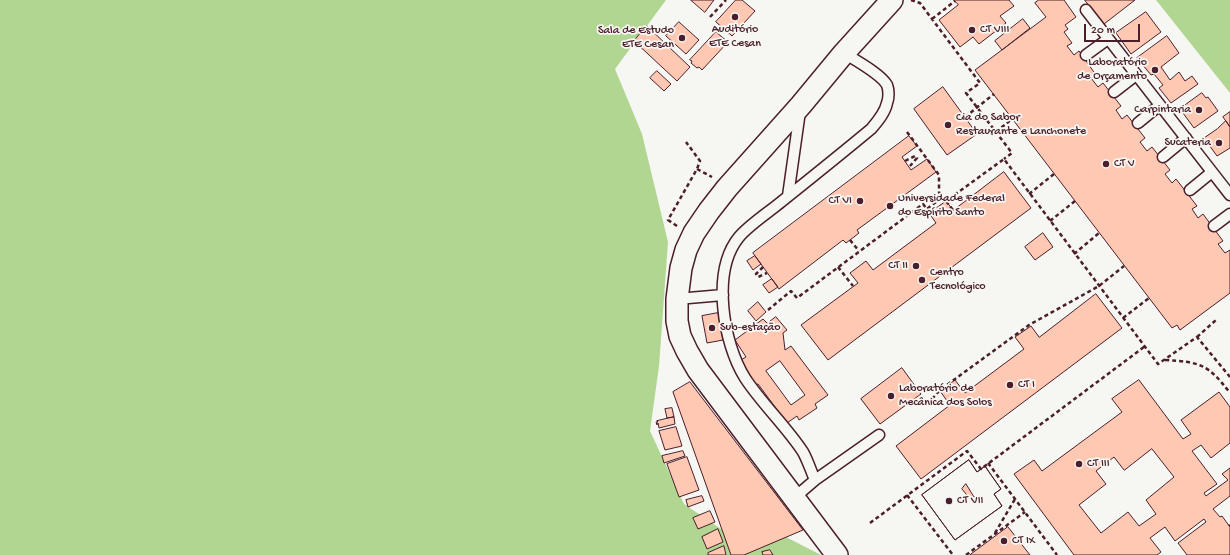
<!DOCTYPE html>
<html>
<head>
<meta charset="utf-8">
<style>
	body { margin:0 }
	#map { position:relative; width:1230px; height:555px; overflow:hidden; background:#f6f6f2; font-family:"Gochi Hand",sans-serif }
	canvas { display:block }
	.scale { position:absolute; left:1084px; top:24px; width:56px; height:18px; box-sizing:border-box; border:2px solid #4a1f2b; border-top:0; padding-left:5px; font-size:12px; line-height:14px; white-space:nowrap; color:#4a1f2b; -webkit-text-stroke:3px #f6f6f2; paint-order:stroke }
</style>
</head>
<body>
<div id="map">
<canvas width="1230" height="555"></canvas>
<div class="scale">20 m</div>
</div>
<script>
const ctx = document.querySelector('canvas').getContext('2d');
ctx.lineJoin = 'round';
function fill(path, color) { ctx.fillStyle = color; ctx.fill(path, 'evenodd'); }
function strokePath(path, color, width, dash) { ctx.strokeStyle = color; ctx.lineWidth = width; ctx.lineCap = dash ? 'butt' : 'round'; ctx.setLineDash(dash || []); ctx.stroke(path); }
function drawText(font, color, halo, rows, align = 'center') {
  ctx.font = font + ' "Gochi Hand",sans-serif'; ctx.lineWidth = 3.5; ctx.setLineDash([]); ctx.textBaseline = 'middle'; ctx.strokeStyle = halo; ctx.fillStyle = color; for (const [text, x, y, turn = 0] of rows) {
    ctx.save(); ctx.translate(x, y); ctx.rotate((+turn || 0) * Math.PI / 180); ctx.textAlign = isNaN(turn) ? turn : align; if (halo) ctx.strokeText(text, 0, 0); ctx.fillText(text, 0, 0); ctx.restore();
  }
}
fill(new Path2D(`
	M0,0h666l-51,69 27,65 26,108 -9,124 -9,65 34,73 52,35 46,-4 39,20h-821z
	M1156,0h74v93z`), '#b1d691');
const building = new Path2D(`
	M691,0h23l-9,12z
	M736,0h6l13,11 -23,25 -16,-14z
	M954,0h55l5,6 -14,10 6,7 -27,21 -6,-7 -13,10 -21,-27 19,-15z
	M1039,0h25l12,17 -11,8 3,4 -4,3 8,11 -5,3 7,9 5,-4 17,24 -5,3 7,9 5,-4 18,23 -5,4 6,9 5,-4 18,23 -5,4 7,9 5,-4 18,23 -5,4 7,9 4,-4 21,27 -5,3 6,9 5,-4 20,27 -5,3 7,9 5,-3v43l-50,37 -3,-5 -5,3 -197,-258 71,-53 -11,-14z
	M1085,0h50l-31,24z
	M1146,12l15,20 -30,22 -15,-21z
	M1023,19l7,9 -28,22 -7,-9z
	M679,22l20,18 -13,14 -20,-18z
	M647,26l43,41 -13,14 -43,-40z
	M716,32l12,10 -26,28 -3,-3 -2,1 -6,-5 1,-2 -2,-1z
	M1167,36l12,17 -18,14 9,13 9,-8 6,9 7,-5 6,8 -27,19 -12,-15 4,-3 -9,-11 -3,1 -14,-17z
	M657,71l14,13 -7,7 -14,-13z
	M943,87l34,47 -30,21 -33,-46z
	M1202,93l4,5 2,-1 10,14 -24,17 -14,-19z
	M1230,112v15l-7,-10z
	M1226,121l4,6v21l-13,8 -13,-18 13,-9z
	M909,136l8,10 -15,11 9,13 16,-11 9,13 -79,58 2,3 -9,7 -4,3 -3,-3 -64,49 -26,-36z
	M1004,172l27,36 -203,152 -27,-35 57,-42 -8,-10 16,-12 7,9 63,-47 -7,-10 17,-12 7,9z
	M1043,233l10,14 -18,13 -10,-13z
	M755,256l6,8 -8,6 -6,-9z
	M772,279l6,8 -9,6 -6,-8z
	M1096,294l26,34 -201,151 -25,-33 54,-41 -10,-14 15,-11 10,13 59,-44 -9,-12 16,-11 8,11z
	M758,302l8,10 -10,9 -8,-10z
	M718,313l5,27 -16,3 -5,-27z
	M776,317l11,13 -4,3 2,17 6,-4 37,49 -13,9 2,4 -18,12 -2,-4 -10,7 -29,-39 -3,1 -16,-24 7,-4 -11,-17 28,-21 4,4zM780,361l25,34 -14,10 -25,-34z
	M902,368l19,26 -41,30 -19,-25z
	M1139,380l44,59 8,-5 -10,-14 38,-28 11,15v36l-19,15 -10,-13 -9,6 25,33 -13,9 2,3 22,-16 -6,-6 8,-6v28l-17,13 7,8 2,-1 8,11v28h-43l-9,-12 28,-21 -2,-3 -29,22 -10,-14 -15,11 11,14 -4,3h-83l-60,-81 20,-14 8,11 80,-59 -10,-13zM1152,449l22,28 -28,23 10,14 -17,12 -11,-14 -27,21 -22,-28 27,-21 -10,-13 18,-14 10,13z
	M690,382l113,148 -59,25h-13l-58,-163z
	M672,408l2,9 -7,1 -2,-9z
	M674,417l1,7 -16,4 -1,-5 -1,2 -1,-3h2l-1,-1z
	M676,427l6,19 -17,4 -6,-19z
	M683,451l2,5 -21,7 -2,-7z
	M687,457l12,33 -20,7 -12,-33z
	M969,460l8,12 8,-6 4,6 12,17 -7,5 8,12 -47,34 -33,-45zM966,484l8,13 1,-1 -1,8 -12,-15z
	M969,460l8,12 8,-6 4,6 12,17 -7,5 8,12 -47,34 -33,-45z
	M702,496l2,5 -16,6 -2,-7z
	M710,511l5,11 -17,7 -5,-11z
	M1008,527l22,28h-60z
	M718,529l5,13 -16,7 -5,-12z
	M724,546l2,9h-18v-2z
	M770,550l3,5h-10l-1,-3z`);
fill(building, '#ffc8b2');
strokePath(building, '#4a1f2b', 1);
const service = new Path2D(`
	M1086,10l144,185
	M1086,55l22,-16
	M1114,92l22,-17
	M1138,123l22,-18
	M1163,157l23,-19
	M1190,190l22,-18
	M788,196l12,-85
	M1214,226l16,-12
	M677,299l46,-4
	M815,480c-4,-9 -7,-19 -12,-28 -17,-26 -41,-48 -58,-74 -22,-35 -34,-107 -6,-141 10,-12 30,-25 42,-35 30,-24 60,-48 90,-73 6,-7 14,-16 16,-26 2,-5 2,-13 0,-18 -6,-11 -32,-25 -43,-32
	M794,498l21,-18 64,-45`);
const minor = new Path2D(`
	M837,555l-139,-185 -11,-19 -7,-15 -3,-15v-22l4,-31 5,-18 8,-17 15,-22 18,-23 74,-83 43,-52 48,-53`);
strokePath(service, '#4a1f2b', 13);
strokePath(minor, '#4a1f2b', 24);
strokePath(new Path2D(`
	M911,0l9,3 60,80 -14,10 46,60 -8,6
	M710,17l16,-17
	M932,19l23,-18
	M965,117l29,-23
	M907,132l32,43v17l3,5
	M996,132l16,-13
	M905,161l10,-5 2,2 -7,8
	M697,169l15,8
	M1029,194l25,-20
	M946,201l7,9
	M1050,221l25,-20
	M677,226l-9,-6 29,-51 3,-8 -14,-19
	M850,240l9,11
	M1074,254l25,-21
	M763,267l-7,7 2,3 9,-4
	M838,267l15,19
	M768,310l23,-19 6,7 126,-94 4,5 15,-12 4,4 58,-42 154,205 39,-27 33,40
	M1123,318l26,-20
	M1197,337l19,-17
	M1165,360c35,2 43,4 65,33
	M932,399l8,-9 89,-65 70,-39 25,-20
	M988,463l69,92
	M907,495l46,60
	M870,523l97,-72 14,18 163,-122
	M1229,526l1,-1
	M995,533l20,-34
	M966,555l59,-43`), '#4a1f2b', 2.5, [4, 3]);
strokePath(service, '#f6f6f2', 10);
strokePath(minor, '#f6f6f2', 21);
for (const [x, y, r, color] of [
	[735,17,4,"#4a1f2b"],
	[972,30,4,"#4a1f2b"],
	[682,38,4,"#4a1f2b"],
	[1155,70,4,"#4a1f2b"],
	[1199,110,4,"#4a1f2b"],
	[948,125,4,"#4a1f2b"],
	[1219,143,4,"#4a1f2b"],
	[1106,164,4,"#4a1f2b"],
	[860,201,4,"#4a1f2b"],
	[890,206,4,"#4a1f2b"],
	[916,266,4,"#4a1f2b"],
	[922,280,4,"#4a1f2b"],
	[712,328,4,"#4a1f2b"],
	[1010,385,4,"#4a1f2b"],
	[891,396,4,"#4a1f2b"],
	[1079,464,4,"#4a1f2b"],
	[949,501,4,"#4a1f2b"],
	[1004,541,4,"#4a1f2b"]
]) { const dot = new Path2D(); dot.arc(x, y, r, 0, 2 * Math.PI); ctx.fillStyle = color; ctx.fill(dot); strokePath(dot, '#f6f6f2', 1.5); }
drawText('12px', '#4a1f2b', '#f6f6f2', [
	["Auditório",735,30,"center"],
	["ETE Cesan",735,44,"center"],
	["CT VIII",980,30],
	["Sala de Estudo",674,31,"right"],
	["ETE Cesan",674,45,"right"],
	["Laboratório",1147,63,"right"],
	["de Orçamento",1147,77,"right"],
	["Carpintaria",1191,110,"right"],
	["Cia do Sabor",956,118],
	["Restaurante e Lanchonete",956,132],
	["Sucateria",1211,143,"right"],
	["CT V",1114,164],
	["Universidade Federal",898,199],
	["do Espírito Santo",898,213],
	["CT VI",852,201,"right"],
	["CT II",908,266,"right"],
	["Centro",930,273],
	["Tecnológico",930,287],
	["Sub-estação",720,328],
	["CT I",1018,385],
	["Laboratório de",899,389],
	["Mecânica dos Solos",899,403],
	["CT III",1087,464],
	["CT VII",957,501],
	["CT IX",1012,541]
], 'left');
</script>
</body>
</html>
